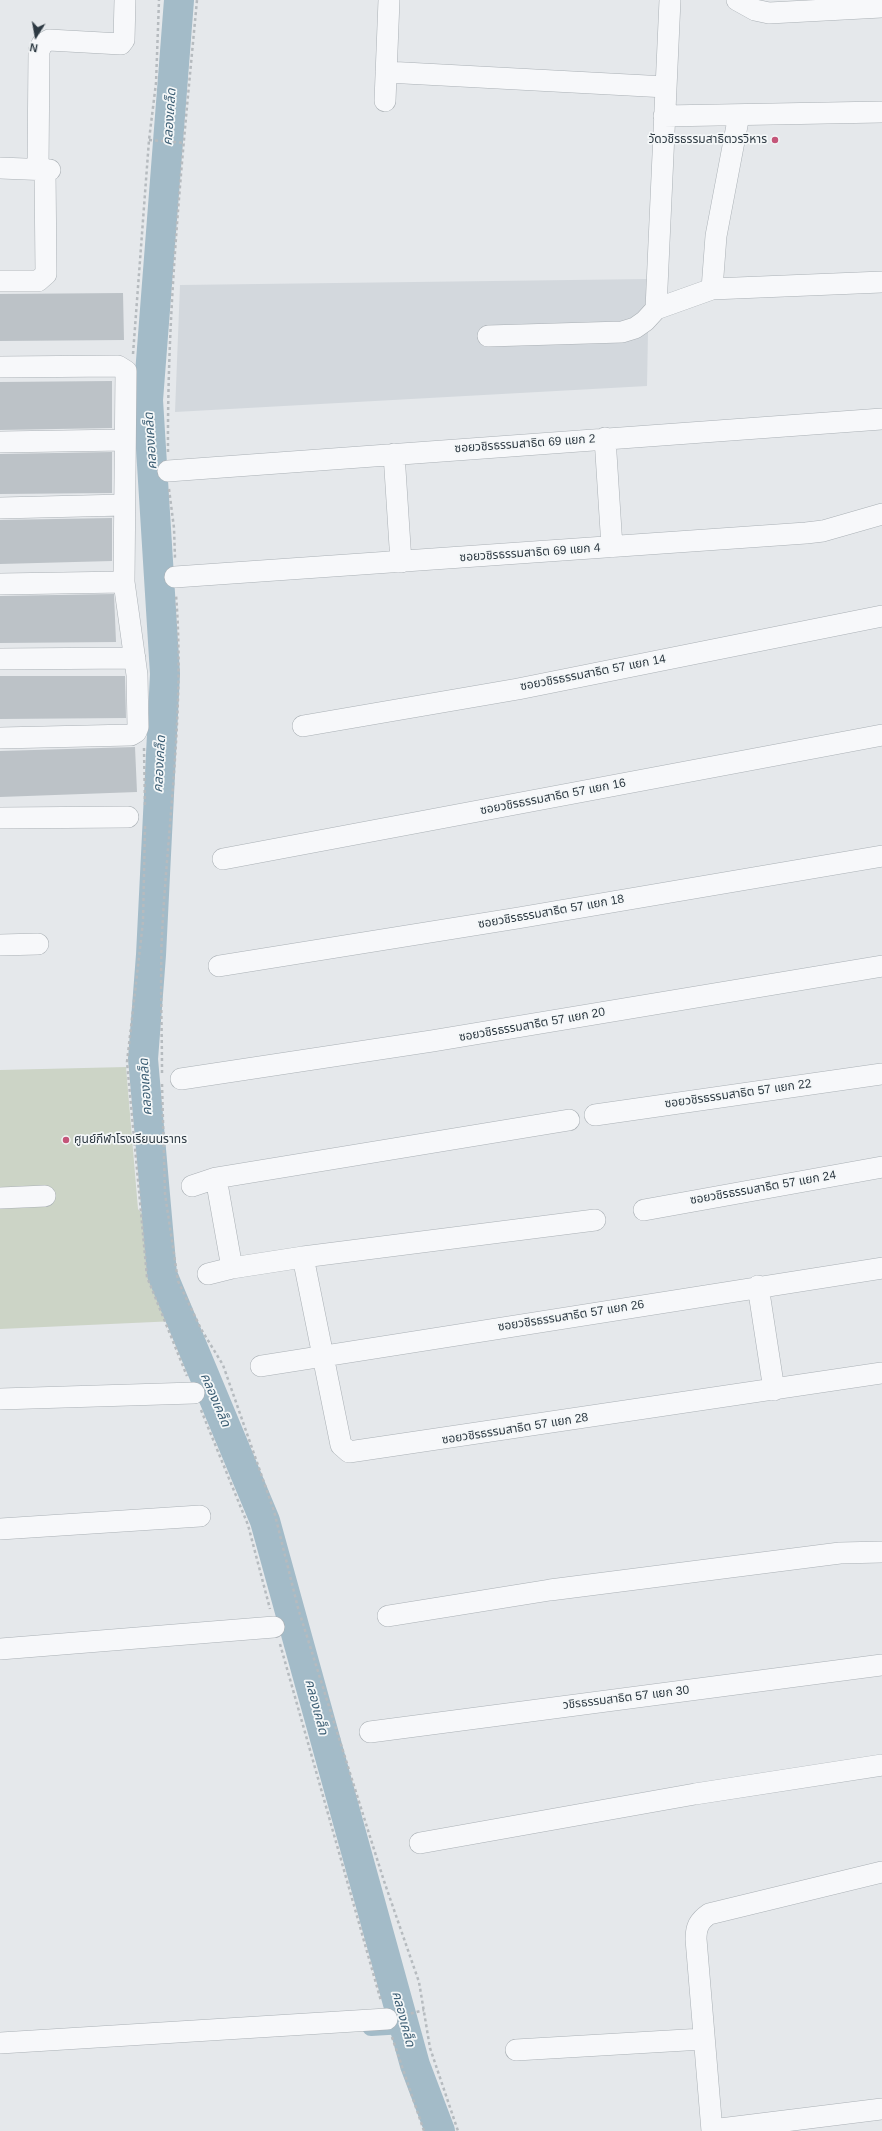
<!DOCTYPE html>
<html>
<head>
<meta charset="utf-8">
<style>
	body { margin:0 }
	#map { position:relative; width:882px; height:2131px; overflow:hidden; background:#e5e8eb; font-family:Helvetica,sans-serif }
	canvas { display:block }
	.north { position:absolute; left:16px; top:16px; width:40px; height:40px; -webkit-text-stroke:3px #f4f7f8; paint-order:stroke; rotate:191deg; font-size:11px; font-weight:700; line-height:16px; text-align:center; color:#2d3942 }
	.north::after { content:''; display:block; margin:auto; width:14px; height:18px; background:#2d3942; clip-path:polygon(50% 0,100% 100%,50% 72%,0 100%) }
</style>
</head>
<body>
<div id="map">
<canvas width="882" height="2131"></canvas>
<div class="north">N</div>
</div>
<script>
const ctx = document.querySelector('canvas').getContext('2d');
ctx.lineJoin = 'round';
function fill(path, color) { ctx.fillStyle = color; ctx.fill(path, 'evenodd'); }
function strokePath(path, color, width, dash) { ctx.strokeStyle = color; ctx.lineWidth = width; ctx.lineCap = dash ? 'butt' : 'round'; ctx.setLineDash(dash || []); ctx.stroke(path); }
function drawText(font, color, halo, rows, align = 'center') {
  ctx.font = font + ' Helvetica,"Noto Sans Thai",sans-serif'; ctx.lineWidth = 3.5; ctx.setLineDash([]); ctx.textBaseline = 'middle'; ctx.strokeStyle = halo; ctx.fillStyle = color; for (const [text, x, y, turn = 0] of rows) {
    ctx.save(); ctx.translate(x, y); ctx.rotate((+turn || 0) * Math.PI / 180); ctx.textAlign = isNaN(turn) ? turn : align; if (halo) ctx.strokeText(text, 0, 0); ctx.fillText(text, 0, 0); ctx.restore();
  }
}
fill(new Path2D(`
	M649,279l-2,107 -472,26 5,-127z`), '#d3d8dd');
fill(new Path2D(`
	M126,1067l12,142 15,18 4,50 19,44 -176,8v-259z`), '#ccd4c6');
strokePath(new Path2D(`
	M371,2027l33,-2`), '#a3bbc8', 18);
strokePath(new Path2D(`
	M179,0l-31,400 17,274 -14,281 -8,104 19,215 103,247 150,544 25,66`), '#a3bbc8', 30);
fill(new Path2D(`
	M123,293l1,47 -124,1v-47z
	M112,381v47l-112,2v-48z
	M112,452v41l-112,1v-40z
	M112,518v43l-112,3v-44z
	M114,594l2,48 -116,1v-47z
	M0,676h125l1,42 -126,1z
	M135,747l2,45 -137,5v-46z`), '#bcc2c7');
const minor = new Path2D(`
	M737,0l18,10 14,3 113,-6
	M386,72l280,15
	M385,101l4,-101
	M664,116l218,-4
	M0,168l50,2
	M38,169l1,-118 3,-7 7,-4 72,4 3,-4 1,-40
	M0,281h38l8,-7 -1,-105
	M712,289l4,-53 23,-121
	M656,309l14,-309
	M488,336l134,-4 13,-4 10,-7 11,-12 56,-20 170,-7
	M0,367l118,-1 8,5 -2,211 13,93 1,52 -2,5 -5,3 -131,3
	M605,438l7,109
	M0,442l124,-2
	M394,454l7,108
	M168,471l714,-52
	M0,508l124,-3
	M175,577l631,-44 17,-2 59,-17
	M0,584l124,-2
	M0,659l135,-1
	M303,726l215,-37 364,-73
	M0,818l128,-1
	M223,859l659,-124
	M0,945l38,-1
	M219,966l299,-48 364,-62
	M181,1079l251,-38 450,-75
	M595,1115l287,-41
	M216,1178l16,90
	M192,1186l24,-8 353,-58
	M0,1198l45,-2
	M644,1210l238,-43
	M303,1257l38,188 8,7 533,-79
	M208,1274l24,-6 71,-11 292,-37
	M758,1286l16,104
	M261,1366l621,-98
	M0,1399l194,-6
	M0,1529l200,-13
	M388,1616l162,-26 290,-37 42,-1
	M0,1649l274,-22
	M370,1732l512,-67
	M420,1843l275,-49 187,-29
	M0,2043l387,-24
	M516,2050l187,-11
	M712,2130l170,-21
	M712,2131l-16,-192c0,-12 3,-18 13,-25l173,-42`);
strokePath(minor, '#aab0b5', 22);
strokePath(new Path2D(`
	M149,140l36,3
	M133,354l16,-214 7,-57 3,-83
	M168,452c-1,-150 15,-302 29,-452
	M169,489l5,39 1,30
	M144,748l1,59
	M145,826l-2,96 -16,140 20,215 40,99
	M162,1073c0,-46 -2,-93 0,-139 6,-113 23,-227 14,-339
	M162,1084l3,110 13,87 23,48 22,36 51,146 24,97 86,273 35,101 11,66 28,83
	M201,1410l47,115 22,84
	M280,1644l101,357
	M405,2015l19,-5
	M392,2037l32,94`), '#b6bbbf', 2.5, [3, 3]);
strokePath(minor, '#f7f8fa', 21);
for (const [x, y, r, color] of [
	[775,140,4,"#c45679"],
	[66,1140,4,"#c45679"]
]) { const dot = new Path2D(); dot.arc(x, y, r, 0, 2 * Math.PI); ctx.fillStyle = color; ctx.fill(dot); strokePath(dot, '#f4f7f8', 1.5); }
drawText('12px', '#2d3942', '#f4f7f8', [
	["วัดวชิรธรรมสาธิตวรวิหาร",767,140],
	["ศูนย์กีฬาโรงเรียนนราทร",74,1140,"left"]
], 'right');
drawText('12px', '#2d3942', '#f4f7f8', [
	["ซอยวชิรธรรมสาธิต 69 แยก 2",525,444,-4],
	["ซอยวชิรธรรมสาธิต 69 แยก 4",530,553,-4],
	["ซอยวชิรธรรมสาธิต 57 แยก 14",593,673,-11],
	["ซอยวชิรธรรมสาธิต 57 แยก 16",553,797,-11],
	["ซอยวชิรธรรมสาธิต 57 แยก 18",551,912,-10],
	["ซอยวชิรธรรมสาธิต 57 แยก 20",532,1025,-10],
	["ซอยวชิรธรรมสาธิต 57 แยก 22",738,1094,-8],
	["ซอยวชิรธรรมสาธิต 57 แยก 24",763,1188,-10],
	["ซอยวชิรธรรมสาธิต 57 แยก 26",571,1316,-9],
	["ซอยวชิรธรรมสาธิต 57 แยก 28",515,1429,-9],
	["วชิรธรรมสาธิต 57 แยก 30",626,1698,-7]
]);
drawText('italic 13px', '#3b5d73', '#f4f7f8', [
	["คลองเคล็ด",170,117,-86],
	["คลองเคล็ด",151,441,-94],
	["คลองเคล็ด",160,764,-87],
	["คลองเคล็ด",146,1087,-94],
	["คลองเคล็ด",215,1400,67],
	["คลองเคล็ด",316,1707,75],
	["คลองเคล็ด",403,2019,75]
]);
</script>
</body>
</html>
